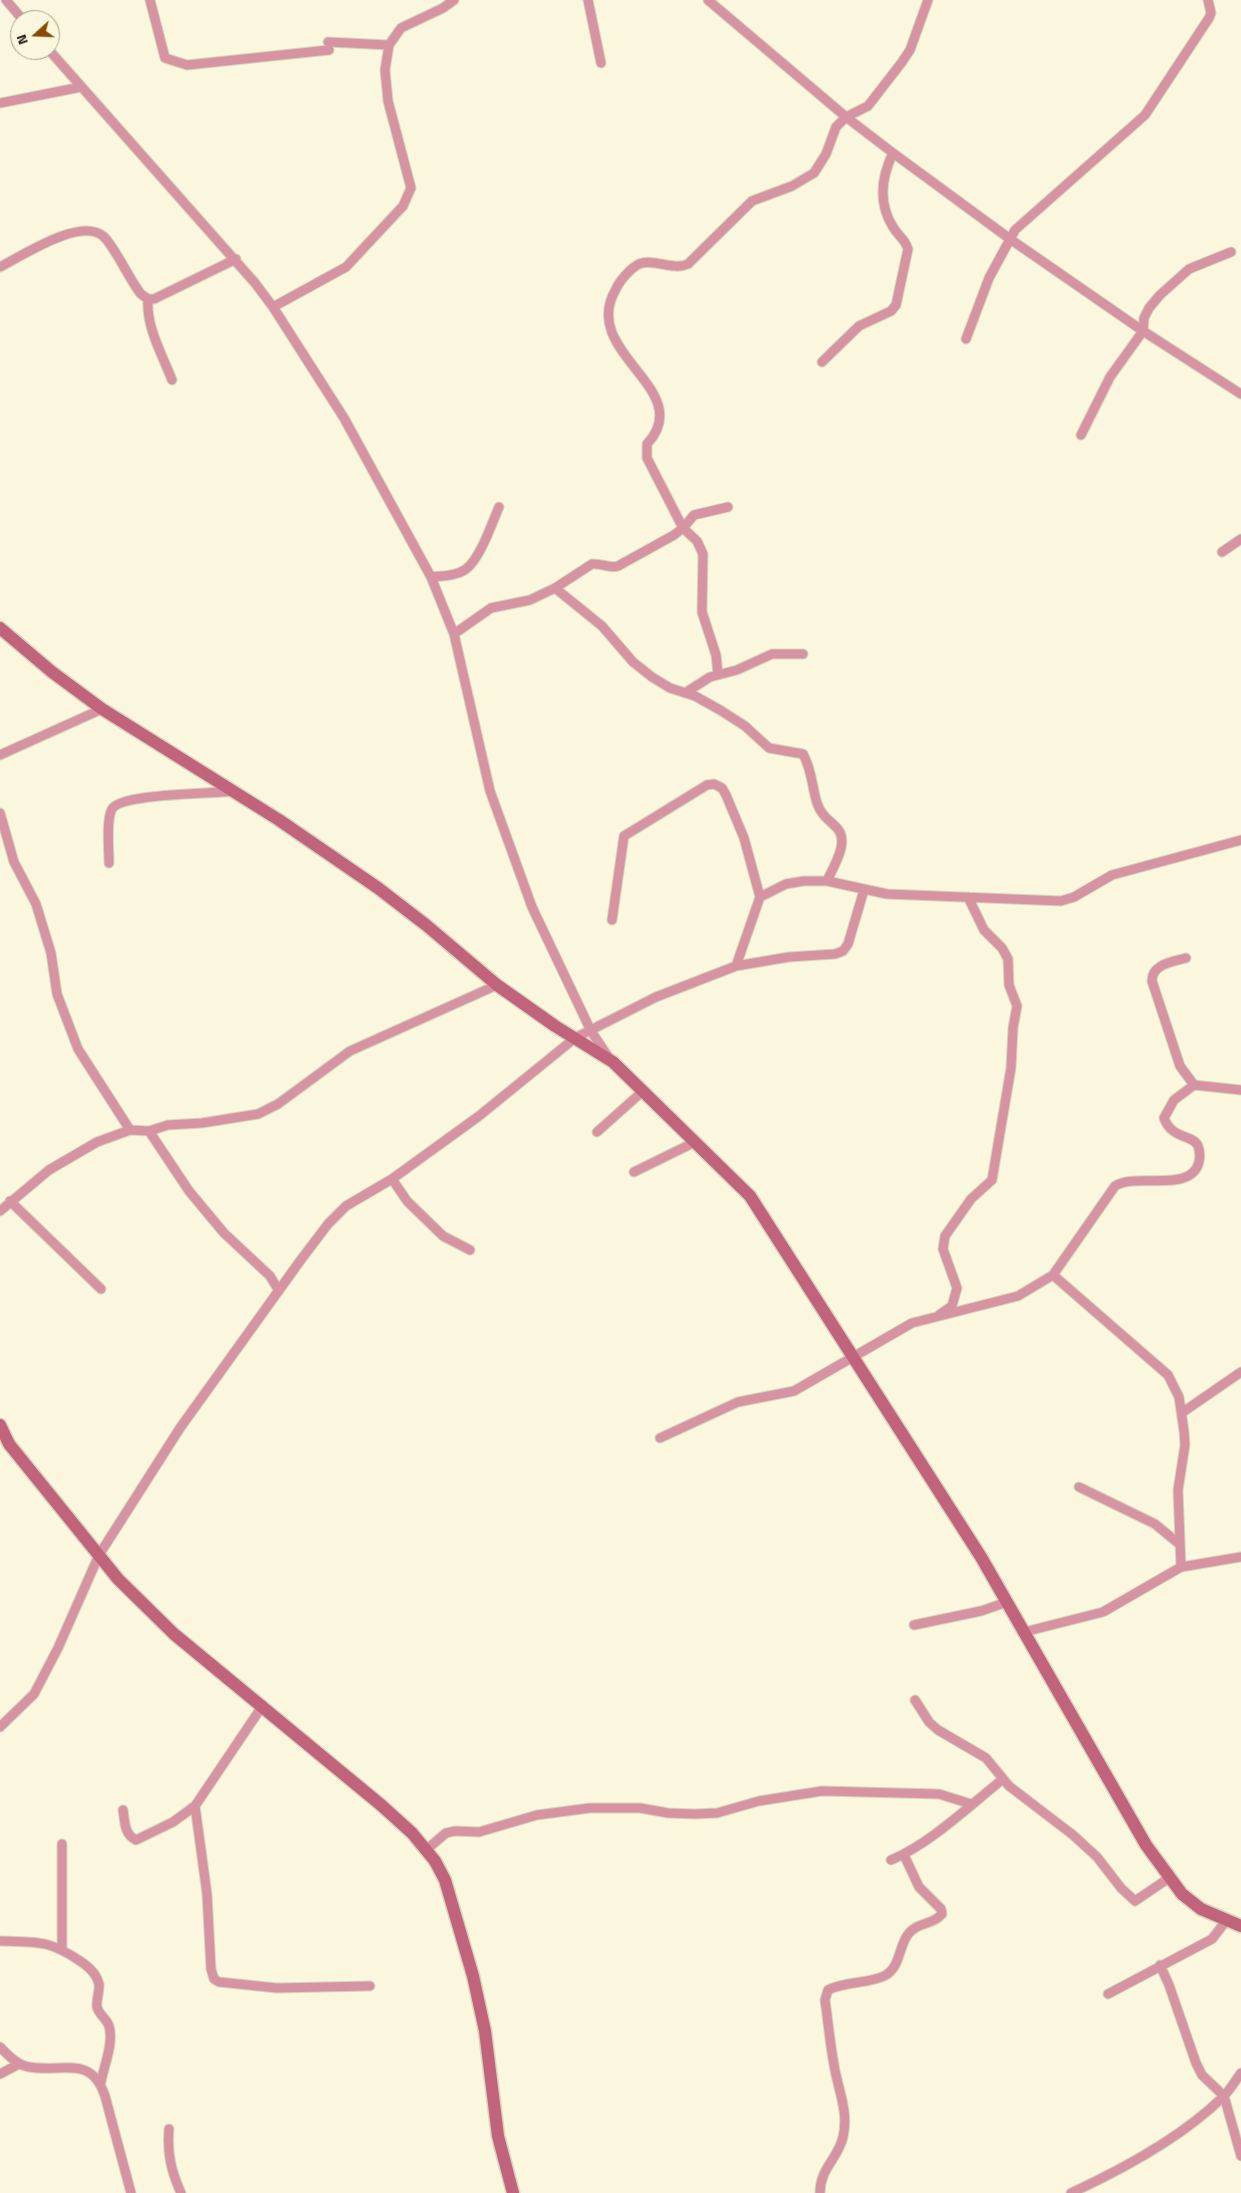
<!DOCTYPE html>
<html>
<head>
<meta charset="utf-8">
<style>
	body { margin:0 }
	#map { position:relative; width:1241px; height:2193px; overflow:hidden; background:#fbf6de; font-family:"Titillium Web",sans-serif }
	canvas { display:block }
	.north { position:absolute; left:10px; top:10px; width:50px; height:50px; box-sizing:border-box; background:#fbf6de; border:1px solid #a4a08e; border-radius:50%; rotate:250deg; font-size:14px; font-weight:700; line-height:20px; text-align:center; color:#211f16 }
	.north::after { content:''; display:block; margin:auto; width:18px; height:22px; background:#874c03; clip-path:polygon(50% 0,100% 100%,50% 72%,0 100%) }
</style>
</head>
<body>
<div id="map">
<canvas width="1241" height="2193"></canvas>
<div class="north">N</div>
</div>
<script>
const ctx = document.querySelector('canvas').getContext('2d');
ctx.lineJoin = 'round';
function strokePath(path, color, width, dash) { ctx.strokeStyle = color; ctx.lineWidth = width; ctx.lineCap = dash ? 'butt' : 'round'; ctx.setLineDash(dash || []); ctx.stroke(path); }
const street = new Path2D(`
	M6,0l17,20
	M150,0l15,58 22,7 142,-15
	M588,0l13,63
	M708,0l138,117 47,36 117,86 133,92 98,63
	M328,42l61,3
	M49,50l206,233 18,24 71,111 87,159 23,57 36,157 42,116 59,124 18,27
	M0,103l81,-16
	M0,267c22,-11 80,-50 103,-31 11,9 26,43 38,58l7,5h6l82,-40
	M148,299c-2,28 14,55 24,81
	M273,307l73,-40 57,-61 8,-18 -23,-87 -3,-31 4,-25 12,-17 42,-20 11,-8
	M966,339l23,-61 26,-48 130,-115 64,-97 2,-5 -3,-13
	M822,362l37,-36 32,-15 5,-6 12,-56c-3,-10 -10,-13 -15,-22 -15,-24 -12,-49 0,-74
	M1081,435l29,-58 33,-46 1,-13 5,-10 11,-13 29,-26 42,-17
	M1222,552l19,-13
	M431,577c11,-1 25,-1 35,-8 14,-10 26,-46 33,-62
	M555,588l47,38 31,36 19,15 18,11 25,8 25,14 25,16 24,22 34,6c9,16 9,33 14,49 4,12 11,16 19,24 15,14 -3,40 -9,54
	M454,634l37,-26 39,-8 25,-12 37,-24c10,-1 17,5 26,2l56,-31 9,-7 11,-13 34,-8
	M718,674l-2,-19 -14,-43 1,-58 -6,-13 -14,-13 -36,-70v-14c51,-55 -69,-91 -31,-155 4,-9 15,-21 23,-25 16,-6 33,7 49,0l64,-63 40,-15 22,-13 12,-19 10,-27 10,-10 22,-11 34,-44 8,-12 18,-50
	M685,693l25,-16 27,-7 35,-16h31
	M0,755l102,-46
	M0,813l14,49 22,42 15,49 6,41 21,55 52,81
	M109,863c0,-13 -3,-44 3,-54 9,-16 101,-15 121,-18
	M760,897l26,-13 18,-3h23l60,13 174,7 13,-4 38,-22 129,-35
	M612,920l12,-84 83,-51 7,-1 8,4 4,7 18,43 16,59 -24,69
	M1186,958c-14,4 -34,6 -34,23l28,85 14,19
	M149,1131l40,60 35,42 46,43 9,15
	M597,1132l46,-41
	M634,1172l61,-30
	M392,1179l15,22 36,35 27,14
	M10,1201l91,88
	M0,1211l49,-41 48,-28 33,-12 19,1 19,-6 34,-2 56,-9 20,-10 72,-53 147,-66
	M1053,1275l115,100 11,22 5,34 1,14 -7,45 3,77
	M939,1315l13,-9 5,-18 -14,-39 2,-13 26,-37 21,-19 19,-112 2,-40 4,-22 -8,-21 -1,-26 -6,-11 -18,-18 -16,-33
	M1183,1412l58,-40
	M660,1438l78,-36 56,-11 118,-68 106,-27 35,-21 62,-89c21,-14 76,8 84,-24 1,-5 1,-11 -1,-16 -5,-12 -26,-6 -34,-28l10,-18 20,-15 47,5
	M1079,1487l76,37 23,19
	M914,1625l67,-14 26,-9
	M1024,1632l79,-20 78,-45 60,-10
	M915,1700l14,22 9,8 48,28 23,28 64,49 24,22 24,31 14,13 34,-23
	M0,1727l34,-33 24,-46 41,-93 81,-127 120,-167 28,-37 18,-18 46,-27 87,-63 96,-78 81,-41 80,-31 53,-9 46,-3 8,-3 5,-7 16,-54
	M195,1806l12,88 4,75 3,10 5,3 58,6 93,-2
	M123,1810c2,12 1,24 13,30l37,-18 22,-16 68,-101
	M62,1844v104
	M426,1850l20,-17 9,-2 24,1 58,-17 53,-7h50l28,5 26,1 23,-1 42,-12 63,-10 117,3 32,10
	M891,1860c39,-16 78,-54 112,-81
	M0,1941c39,1 50,-1 83,22 7,5 14,12 16,21 1,7 -3,15 -2,23 2,8 10,12 12,19 5,16 -5,40 -8,56
	M1160,1965l9,20 27,78 6,12 22,21 17,60
	M1108,1994l104,-55 14,-18
	M0,2047c8,8 17,18 29,20 34,6 62,-13 76,29l26,97
	M0,2074l19,-10
	M169,2129c-2,24 2,42 12,64
	M820,2193c0,-25 18,-34 23,-56 6,-26 -5,-47 -9,-72 -4,-22 -6,-44 -9,-65l3,-10c17,-9 39,-6 56,-14 17,-8 14,-30 25,-43 9,-11 24,-8 33,-19l-1,-5 -22,-22 -15,-32
	M1071,2193c50,-23 112,-57 152,-96 7,-7 12,-16 18,-24`);
const secondary = new Path2D(`
	M0,628l52,44 50,37 177,111 99,68 48,37 71,60 58,41 58,36 137,134 231,361 165,288 36,49 19,15 40,17
	M0,1425l9,19 109,135 56,55 207,171 31,28 23,28 10,19 28,96 12,55 13,105 15,57`);
strokePath(street, '#d8d4be', 11);
strokePath(secondary, '#d8d4be', 15);
strokePath(street, '#d694a3', 9);
strokePath(secondary, '#c0637b', 12);
</script>
</body>
</html>
